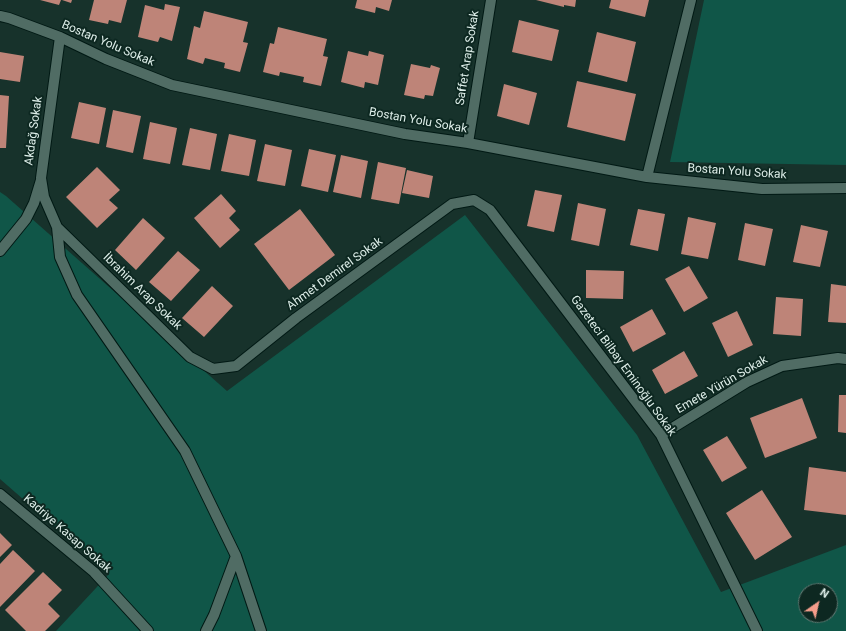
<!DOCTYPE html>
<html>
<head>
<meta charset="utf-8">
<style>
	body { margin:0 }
	#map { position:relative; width:846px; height:631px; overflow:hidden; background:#17322b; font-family:Roboto,sans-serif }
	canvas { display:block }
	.north { position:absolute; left:798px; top:583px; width:40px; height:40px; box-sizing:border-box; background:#0d2821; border:1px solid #617771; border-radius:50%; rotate:34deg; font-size:11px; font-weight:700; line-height:16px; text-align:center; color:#deeee9 }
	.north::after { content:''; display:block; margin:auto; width:14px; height:18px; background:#f49d8b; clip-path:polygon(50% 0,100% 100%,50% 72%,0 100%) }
</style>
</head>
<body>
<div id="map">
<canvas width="846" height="631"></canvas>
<div class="north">N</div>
</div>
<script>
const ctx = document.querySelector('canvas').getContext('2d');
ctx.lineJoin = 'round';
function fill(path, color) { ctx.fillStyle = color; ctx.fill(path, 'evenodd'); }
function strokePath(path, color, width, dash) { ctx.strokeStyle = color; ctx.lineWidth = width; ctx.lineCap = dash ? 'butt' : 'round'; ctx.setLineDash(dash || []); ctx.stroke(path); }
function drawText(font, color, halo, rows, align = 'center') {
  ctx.font = font + ' Roboto,sans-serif'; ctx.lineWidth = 4; ctx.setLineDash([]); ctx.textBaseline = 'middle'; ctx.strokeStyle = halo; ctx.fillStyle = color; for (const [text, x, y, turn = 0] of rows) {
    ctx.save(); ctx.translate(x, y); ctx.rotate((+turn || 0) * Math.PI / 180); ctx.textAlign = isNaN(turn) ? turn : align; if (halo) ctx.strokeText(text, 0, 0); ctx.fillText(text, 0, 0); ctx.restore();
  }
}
fill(new Path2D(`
	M704,0h142v165l-176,-3z
	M0,192l6,4 221,195 238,-176 172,220 84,157 125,-47v86h-790l53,-57 -109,-95zM806,591h24v24h-24z`), '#105648');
fill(new Path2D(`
	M40,0h21l-2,5z
	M62,0h10l-1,3z
	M94,0h33l-6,23 -12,-3 -1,4 -19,-4z
	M357,0h35l-3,11 -13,-4 -1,6 -20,-5z
	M536,0h40l-1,7 -11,-2v2z
	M611,0h38l-4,17 -36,-9z
	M165,4l15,3 -8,34 -12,-4 -2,5 -20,-5 7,-32 19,5z
	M204,11l44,11 -5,20 5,1 -8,29 -16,-4 1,-5 -20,-5 -2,6 -16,-5 7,-33 6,2z
	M519,20l40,10 -7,31 -40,-9z
	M278,27l49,12 -4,17 5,1 -7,29 -18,-4 1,-5 -24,-5 -1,4 -16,-4 7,-29 4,1z
	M597,32l39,10 -9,40 -39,-10z
	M348,51l20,5 1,-5 15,4 -6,30 -13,-3 -1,6 -23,-6z
	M0,52l24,4 -4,26 -20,-3z
	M411,64l19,4 1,-3 9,3 -7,28 -8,-1 -1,4 -20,-4z
	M577,81l59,13 -11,47 -58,-14z
	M504,84l33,9 -8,32 -32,-9z
	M0,95l9,1 -3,52h-6z
	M79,102l27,6 -7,36 -28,-6z
	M113,110l28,6 -8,37 -27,-6z
	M150,122l27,6 -7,36 -27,-5z
	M190,128l27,6 -7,36 -28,-5z
	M229,134l27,6 -7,36 -28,-5z
	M265,144l27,6 -7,36 -28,-5z
	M309,149l27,6 -8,37 -27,-6z
	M341,155l27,6 -7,37 -28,-6z
	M378,162l28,6 -7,36 -28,-5z
	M97,167l23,23 -11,10 9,8 -21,20 -31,-31z
	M407,170l26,6 -4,22 -27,-5z
	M535,190l27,5 -8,37 -27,-6z
	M221,194l15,17 -7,7 11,12 -20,18 -26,-30z
	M578,203l28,6 -7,37 -28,-6z
	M300,209l35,46 -46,35 -35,-46z
	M638,209l27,5 -7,37 -28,-6z
	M688,217l28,6 -8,36 -27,-5z
	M143,218l22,20 -29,32 -21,-20z
	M745,223l28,6 -8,37 -27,-6z
	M801,225l27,6 -8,36 -27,-5z
	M178,251l22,19 -29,31 -22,-19z
	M689,266l19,32 -24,14 -19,-33z
	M586,270l38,1 -1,28 -37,-1z
	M831,284l15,2v37l-18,-1z
	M212,286l21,20 -29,31 -22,-19z
	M776,297l27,2 -2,37 -28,-2z
	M652,309l14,25 -33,18 -13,-25z
	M737,311l16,34 -25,12 -16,-34z
	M684,351l14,25 -33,18 -13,-24z
	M839,395h7v38l-8,-1z
	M802,398l15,40 -52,20 -15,-40z
	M727,436l20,32 -25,14 -19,-32z
	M809,467l37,5v43l-42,-5z
	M762,490l30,47 -37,23 -29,-47z
	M0,533l12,12 -12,12z
	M13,550l22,21 -35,36v-43z
	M43,572l19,18 -14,14 12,12 -15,15h-19l-21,-21z`), '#be8478');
const street = new Path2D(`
	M0,16l9,2 51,19 46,22 66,26 233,49 63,9 179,34 115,12 84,-1
	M60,37l-19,141 3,19 13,30 3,30 17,38 108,156 51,105 25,75
	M468,143l23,-143
	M647,177l44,-177
	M57,227l133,130 23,12 23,-3 60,-48 156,-114 22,-4 16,10 171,225 96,196
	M0,251l26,-32 8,-16 7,-23
	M661,435l86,-53 35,-16 56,-8 8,1
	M0,494l94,78 54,59
	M206,631l8,-16 22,-59`);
strokePath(street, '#011914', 12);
strokePath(street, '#506c64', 10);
drawText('12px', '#deeee9', '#0d2821', [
	["Bostan Yolu Sokak",108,44,23],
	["Saffet Arap Sokak",468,58,-81],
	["Bostan Yolu Sokak",418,121,10],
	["Akdağ Sokak",34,131,-82],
	["Bostan Yolu Sokak",737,172,4],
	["Ahmet Demirel Sokak",335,274,-36],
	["İbrahim Arap Sokak",142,292,44],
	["Gazeteci Bilbay Eminoğlu Sokak",623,366,54],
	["Emete Yürün Sokak",722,385,-30],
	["Kadriye Kasap Sokak",67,534,41]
]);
</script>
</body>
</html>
